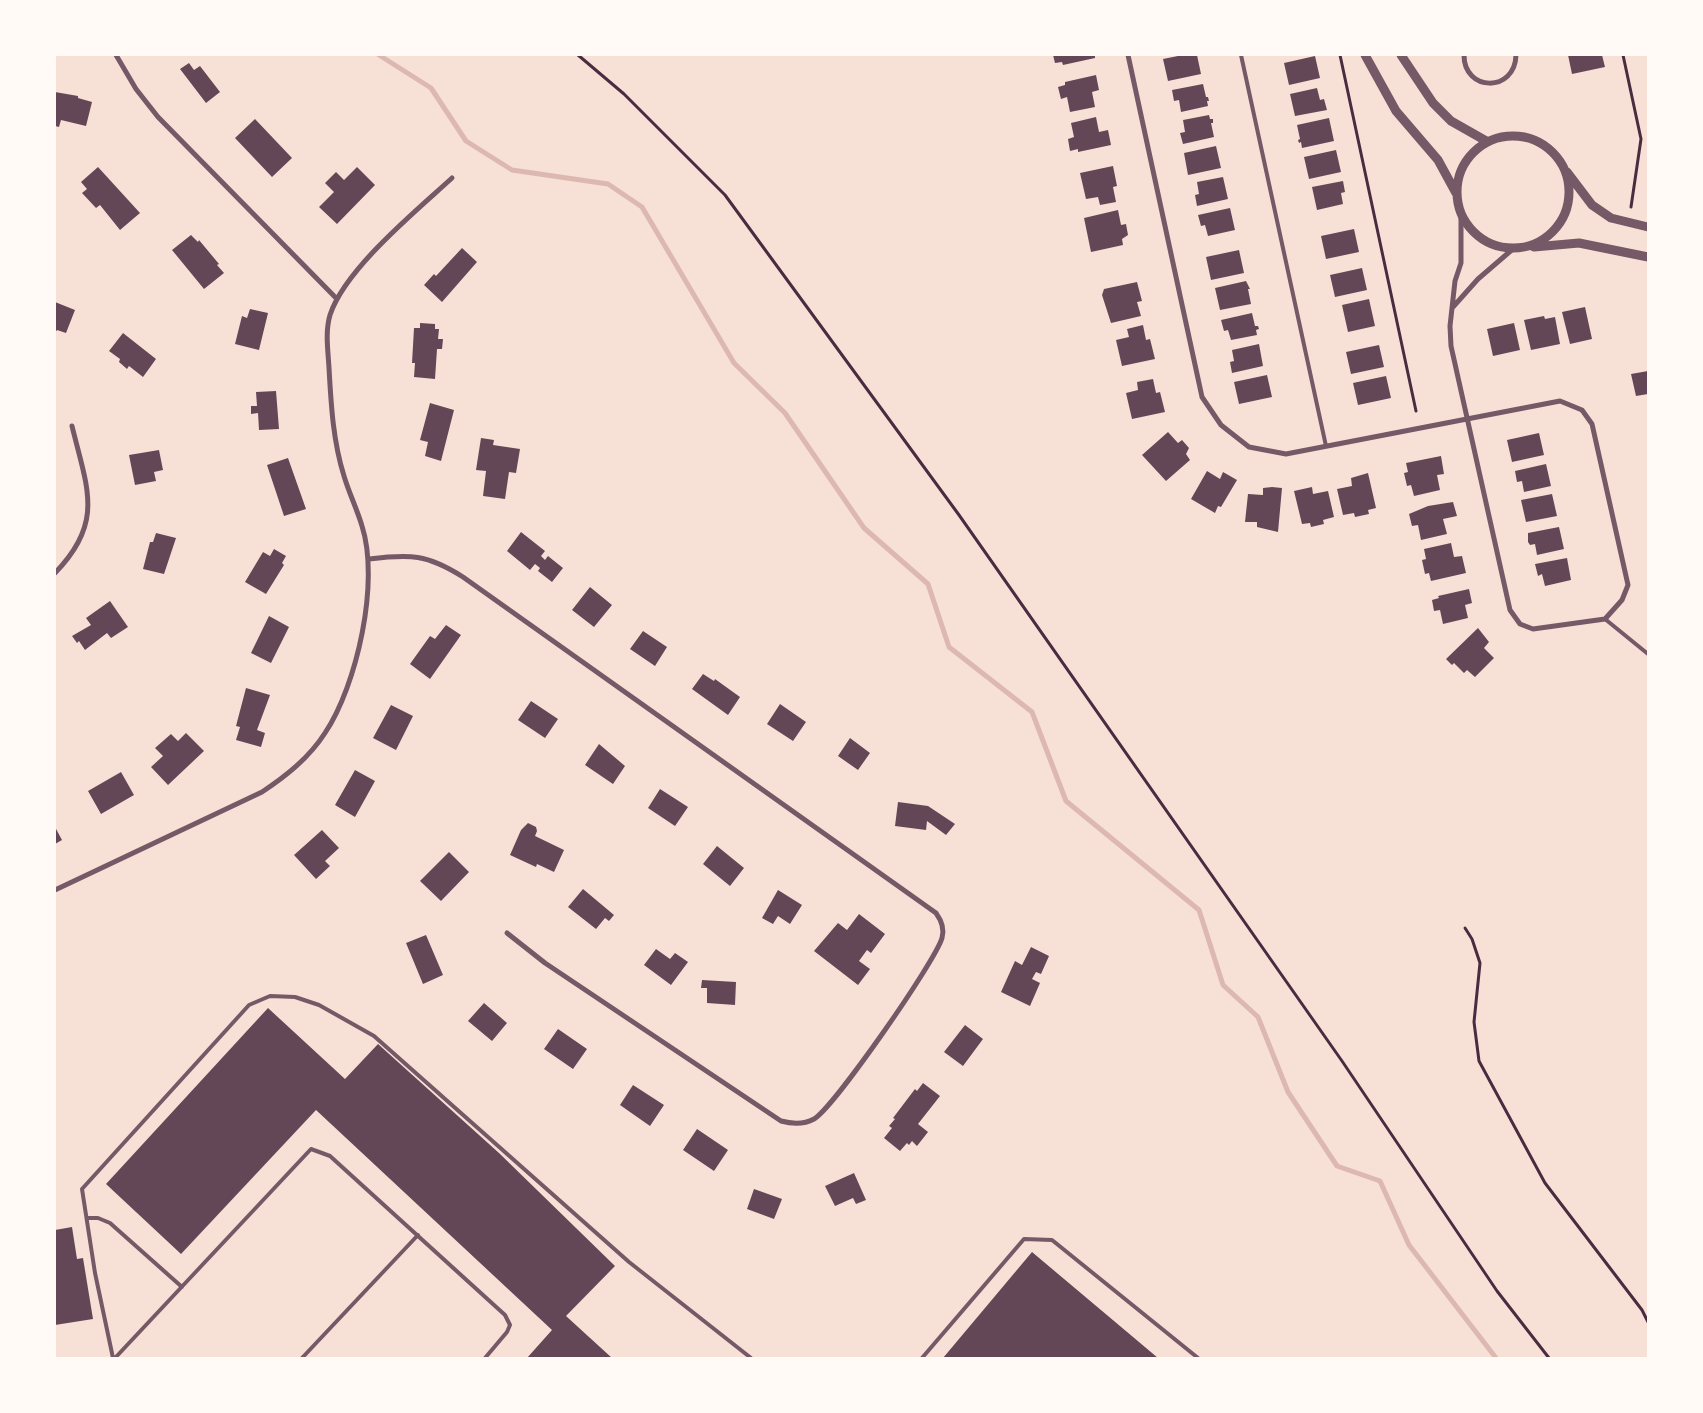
<!DOCTYPE html>
<html>
<head>
<meta charset="utf-8">
<style>
	body { margin:0 }
	#map { position:relative; width:1703px; height:1413px; overflow:hidden; background:#f7e1d7; font-family:"IBM Plex Sans",sans-serif }
	canvas { display:block }
	.frame { position:absolute; inset:0; border:56px solid #fffaf5; pointer-events:none }
</style>
</head>
<body>
<div id="map">
<canvas width="1703" height="1413"></canvas>
<div class="frame"></div>
</div>
<script>
const ctx = document.querySelector('canvas').getContext('2d');
ctx.lineJoin = 'round';
function strokePath(path, color, width, dash) { ctx.strokeStyle = color; ctx.lineWidth = width; ctx.lineCap = dash ? 'butt' : 'round'; ctx.setLineDash(dash || []); ctx.stroke(path); }
function fill(path, color) { ctx.fillStyle = color; ctx.fill(path, 'evenodd'); }
strokePath(new Path2D(`
	M379,55l52,33 35,53 46,29 96,14 34,23 92,156 51,50 79,115 64,56 21,63 83,65 34,89 133,109 24,75 35,32 30,75 49,74 43,15 29,64 87,113`), '#dcb8b0', 5);
fill(new Path2D(`
	M1053,55h42v3l-32,7 -1,-3 -7,1z
	M1183,55h14l4,19 -33,7 -5,-22z
	M1568,55h34l3,12 -33,7z
	M1315,56l5,22 -31,7 -5,-22z
	M189,63l5,7 6,-4 20,26 -14,11 -26,-34z
	M1096,75l3,15 -7,2 3,15 -25,5 -3,-15 -6,2 -3,-12 7,-2v-3z
	M1203,84l3,13h2l1,4h-2l1,5 -27,6 -2,-12 -5,1 -2,-11z
	M1317,88l3,12 4,-1 3,11 -32,6 -5,-22z
	M55,92l23,4v2l14,4 -6,24 -25,-6 -2,7 -4,-1z
	M1209,115l1,4h3v4h-2l3,14 -31,7 -3,-11 5,-1 -2,-12z
	M1096,117l3,15 9,-2 3,15 -33,7v-3l-8,2 -2,-12 6,-2 -3,-14z
	M1329,118l5,23 -32,7 -1,-6 -2,1 -1,-3 2,-1 -3,-14z
	M255,119l37,39 -20,19 -37,-39z
	M1216,146l5,22 -33,7 -4,-22z
	M1336,150l5,22 -32,7 -5,-22z
	M1113,166l4,20 -4,1 3,15 -16,3 -2,-8 -12,2 -6,-26z
	M98,167l42,46 -20,17 -20,-25 -4,3 -14,-15 5,-4 -6,-7z
	M357,167l18,18 -38,39 -18,-17 15,-15 -9,-9 11,-11 8,8z
	M1223,177l5,22 -31,7 -2,-11 4,-1 -2,-12z
	M1343,181l2,11 -4,1 2,11 -26,6 -5,-23z
	M1230,208l5,22 -27,6 -3,-11 -4,1 -3,-11z
	M1118,210l3,15 5,-1 2,11 -6,4 1,6 -32,7 -7,-34z
	M1354,229l5,23 -33,7 -5,-23z
	M191,235l7,7 1,-2 20,24 -2,1 7,8 -20,16 -32,-39z
	M462,248l15,14 -35,40 -18,-17 10,-11 2,2z
	M1239,250l5,23 -33,7 -5,-23z
	M1362,268l5,22 -32,7 -5,-22z
	M1246,281l4,8h-2l3,15 -31,6 -5,-22z
	M1137,282l5,19 -5,1 4,14 -30,7 -9,-28 2,-6z
	M1369,299l6,27 -27,6 -6,-27z
	M55,302l20,8 -9,23 -9,-3 -2,3z
	M1585,307l7,32 -22,5 -8,-32z
	M250,309l18,4 -9,37 -24,-6 7,-28 5,2z
	M1252,313l3,13h3l1,3 -3,1 1,5 -26,5 -3,-10 -4,1 -3,-11z
	M1544,316l1,3 10,-2 5,27 -29,6 -7,-30z
	M420,323l15,1v5h4l-1,10h5l-1,10h-5l-2,30 -21,-2 1,-14h-3l2,-35h6z
	M1514,323l6,27 -27,6 -6,-27z
	M1143,325l3,15 4,-1 5,20 -33,7 -6,-26 13,-3 -2,-8z
	M123,333l33,26 -13,18 -14,-11 -2,3 -8,-7 1,-3 -11,-8z
	M1259,344l4,22 -31,7 -2,-11 4,-1 -2,-11z
	M1379,345l5,22 -33,7 -5,-22z
	M1648,371v23l-12,2 -5,-22z
	M1267,375l5,22 -33,7 -5,-22z
	M1386,376l5,22 -33,7 -5,-22z
	M1153,379l3,14 4,-1 5,20 -33,7 -6,-26 12,-3 -1,-8z
	M276,391l3,38 -20,1 -1,-17 -7,1v-8h6l-1,-14z
	M430,403l24,7 -13,51 -16,-5 3,-14 -8,-2z
	M1168,432l10,11 4,-3 7,8 -3,6 4,6 -24,21 -24,-26z
	M1539,433l5,22 -32,7 -5,-22z
	M481,438l13,2 -1,5 27,4 -4,24 -7,-1 -4,27 -22,-3 3,-25 -10,-1z
	M159,450l4,20 -9,2 2,9 -21,4 -6,-30z
	M1441,456l3,18 -7,1 3,15 -26,6 -3,-11 -4,1 -3,-13 4,-1 -2,-9z
	M288,458l18,51 -22,7 -17,-51z
	M1546,464l5,22 -27,6 -2,-11 -5,1 -2,-11z
	M1207,471l13,8 3,-7 14,8 -16,27 -3,-1 -3,7 -24,-14z
	M1368,473l8,35 -8,2 1,4 -14,3 -1,-4 -11,2 -6,-26 15,-3 -1,-8z
	M1272,487l10,1 -4,44 -21,-5v-5h-12l3,-28 15,1v-7z
	M1312,487l1,7 15,-3 6,26 -11,3 1,4 -13,3 -1,-4 -8,1 -8,-33z
	M1552,494l5,22 -31,6 -5,-22z
	M1453,502l4,14 -14,3 4,15 -26,6 -3,-15 -6,1 -3,-12 19,-8z
	M1559,527l5,22 -27,6 -2,-11 -5,1 -2,-3v-9z
	M521,532l24,19 -4,5 4,4 3,-4 15,12 -11,14 -14,-11 2,-3 -5,-4 -5,6 -23,-19z
	M156,533l20,5 -12,36 -21,-5 7,-27h3z
	M1451,543l3,14 8,-1 4,17 -35,8 -2,-8 -4,1 -3,-14 4,-1 -2,-10z
	M274,549l12,7 -4,7 2,2 -18,29 -21,-12 18,-30 7,4z
	M1567,558l4,22 -26,6 -3,-12 -4,2 -3,-12z
	M590,587l22,18 -18,22 -22,-17z
	M1469,589l3,14 -7,2 3,13 -25,6 -3,-14 -6,1 -2,-11 7,-2 -1,-2z
	M110,601l18,26 -17,11 -4,-5 -22,17 -6,-9 -2,2 -5,-7 19,-11 -5,-7z
	M269,616l20,11 -18,36 -20,-10z
	M446,625l15,10 -31,44 -20,-15 20,-28 5,3z
	M1478,628l11,14 -5,6 10,10 -19,19 -8,-7 -3,3 -10,-10 -2,2 -6,-6z
	M643,631l24,16 -12,19 -25,-17z
	M703,674l11,7 1,-2 25,18 -12,18 -36,-26z
	M246,688l24,7 -13,35 8,3 -4,14 -25,-7 4,-13 -4,-1z
	M531,701l27,18 -13,19 -27,-18z
	M780,704l26,18 -13,19 -26,-17z
	M391,705l22,11 -17,34 -23,-12z
	M186,733l18,18 -36,34 -17,-18 12,-11 -8,-8 16,-14 7,7z
	M850,738l20,15 -12,17 -20,-14z
	M599,744l26,22 -12,18 -28,-19z
	M355,770l20,11 -20,36 -20,-12z
	M121,772l13,23 -33,19 -13,-23z
	M660,789l28,18 -13,19 -27,-18z
	M898,802l30,4 27,18 -9,11 -19,-14 -1,9 -31,-4z
	M528,823l8,4 1,4 -2,5 29,14 -10,22 -17,-8 -1,3 -26,-12 11,-25z
	M55,827l7,13 -7,4z
	M322,830l17,18 -14,13 5,5 -14,13 -22,-24z
	M717,846l27,22 -14,18 -27,-22z
	M449,852l20,20 -28,29 -21,-20z
	M583,889l31,26 -5,6 -4,-3 -9,11 -28,-22z
	M778,890l24,15 -12,19 -12,-8 -5,8 -11,-6z
	M859,914l26,20 -14,19 -4,-3 -8,11 11,8 -12,16 -44,-34 24,-28 9,7z
	M426,935l17,40 -20,9 -17,-41z
	M1031,947l18,9 -8,18 -5,-2 -4,7 8,4 -10,23 -29,-14 14,-31 7,4z
	M656,949l14,10 5,-6 13,9 -17,23 -27,-20z
	M702,980l34,2 -1,23 -28,-2v-15h-6z
	M484,1003l23,20 -15,18 -24,-20z
	M268,1008l77,71 33,-35 121,109 116,113 -49,50 46,42h-85l25,-28 -236,-220 -135,144 -75,-70z
	M965,1025l18,14 -20,27 -19,-14z
	M558,1029l29,20 -14,20 -29,-20z
	M923,1083l17,13 -22,28 10,8 -11,14 -5,-5 -3,4 -2,-2 -7,8 -16,-13 8,-10 -3,-2 6,-7 -2,-1 22,-29 2,2z
	M633,1085l31,20 -14,21 -30,-21z
	M697,1129l31,21 -14,21 -31,-21z
	M854,1173l12,27 -10,4 -3,-6 -18,8 -10,-20z
	M754,1189l28,10 -8,20 -27,-10z
	M72,1227l5,32 6,-1 10,61 -38,6v-95z
	M1032,1252l126,106h-215z`), '#644757');
strokePath(new Path2D(`
	M578,55l46,39 101,101 234,320 383,546 155,230 52,67
	M1340,55l76,356
	M1623,55l18,84 -10,68
	M1465,928l7,11 8,24 -6,59 5,39 66,122 97,127 6,12`), '#4a2c40', 3);
strokePath(new Path2D(`
	M1241,55l85,391
	M1605,619l43,35
	M87,1218h11l12,5 72,64
	M113,1358l-18,-85 -13,-84 167,-184 21,-9 25,1 24,8 55,31 255,226 122,96
	M115,1358l196,-209 19,7 175,159 5,10 -3,7 -22,26
	M302,1358l116,-123
	M922,1358l102,-119 28,1 146,118`), '#755966', 4);
strokePath(new Path2D(`
	M116,55l20,34 22,28 179,182
	M1128,55l74,342 19,28 28,22 37,7 274,-53 22,9 10,14 36,161 -6,15 -17,19 -72,10 -13,-5 -10,-14 -59,-264 -1,-20 5,-45 6,-18v-47
	M1464,55c0,37 51,38 52,0
	M1453,307l25,-28 36,-31
	M369,559c41,-5 58,-5 94,18l473,336c5,7 9,15 6,25 -7,24 -108,169 -128,181 -11,6 -22,5 -33,2l-236,-158 -38,-30
	M55,573c50,-51 32,-85 17,-147
	M55,890l207,-98c24,-16 47,-34 63,-59 32,-48 55,-151 37,-207 -5,-17 -13,-33 -18,-50 -11,-35 -13,-72 -15,-108 -1,-18 -4,-36 1,-53 15,-46 86,-104 122,-137`), '#755966', 5);
strokePath(new Path2D(`
	M1365,55l31,56 42,49 18,33
	M1401,55l32,48 18,18 37,21
	M1457 192a56 56 0 1 1 112 0a56 56 0 1 1-112 0Z
	M1567,172l25,33 19,13 37,9
	M1534,247l45,-4 69,14`), '#755966', 9);
</script>
</body>
</html>
